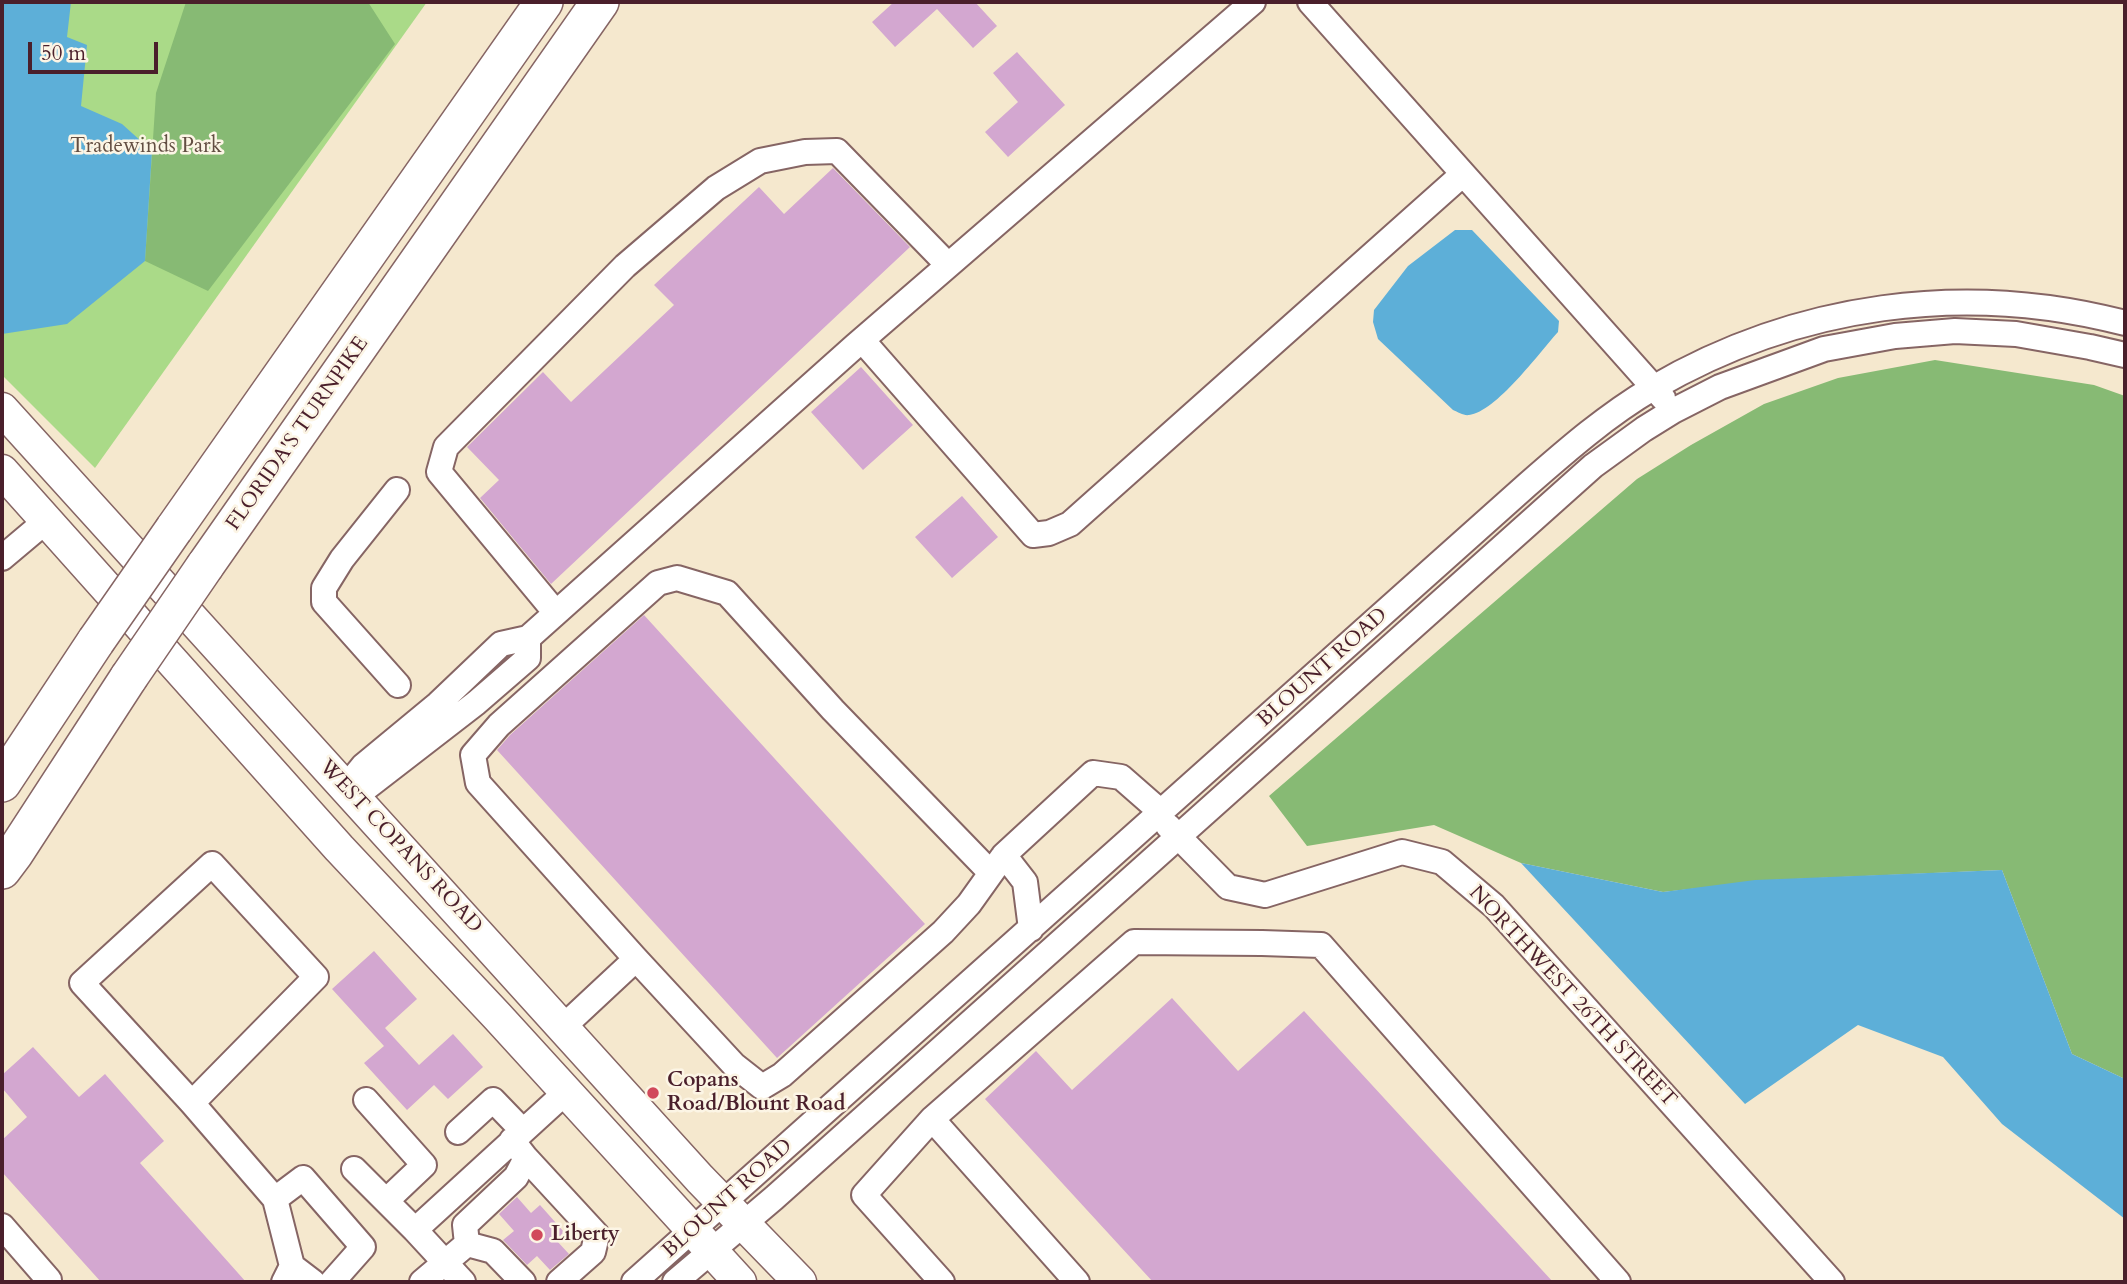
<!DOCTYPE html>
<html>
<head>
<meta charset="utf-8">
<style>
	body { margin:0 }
	#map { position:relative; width:2127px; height:1284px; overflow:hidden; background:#f5e8ce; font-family:Cardo,serif }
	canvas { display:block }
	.frame { position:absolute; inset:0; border:4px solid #4a1f2b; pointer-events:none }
	.scale { position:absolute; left:28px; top:42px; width:130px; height:32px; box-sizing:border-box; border:4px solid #4a1f2b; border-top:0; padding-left:9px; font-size:21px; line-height:24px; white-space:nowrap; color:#4a1f2b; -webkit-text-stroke:5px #fcf5e5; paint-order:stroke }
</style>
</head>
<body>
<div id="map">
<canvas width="2127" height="1284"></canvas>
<div class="frame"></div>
<div class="scale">50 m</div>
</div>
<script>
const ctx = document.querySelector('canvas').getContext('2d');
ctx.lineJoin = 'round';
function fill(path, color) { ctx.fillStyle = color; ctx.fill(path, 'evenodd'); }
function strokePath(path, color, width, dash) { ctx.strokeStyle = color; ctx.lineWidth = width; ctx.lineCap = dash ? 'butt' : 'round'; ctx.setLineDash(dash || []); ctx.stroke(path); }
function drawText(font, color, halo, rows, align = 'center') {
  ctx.font = font + ' Cardo,serif'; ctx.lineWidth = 5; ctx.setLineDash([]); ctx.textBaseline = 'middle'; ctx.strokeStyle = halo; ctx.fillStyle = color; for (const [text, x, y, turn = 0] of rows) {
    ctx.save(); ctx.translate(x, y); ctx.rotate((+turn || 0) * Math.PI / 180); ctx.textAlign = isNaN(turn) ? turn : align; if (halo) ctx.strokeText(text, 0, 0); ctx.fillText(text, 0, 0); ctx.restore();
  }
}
fill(new Path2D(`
	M2,2h425l-332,466 -93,-93z`), '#aada88');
fill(new Path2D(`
	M186,2h182l27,42 -187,247 -63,-30 11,-168z
	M1935,360l159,25 31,11v683l-53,-25 -70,-184 -229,10 -110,12 -142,-29 -87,-38 -127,21 -38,-50 368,-317 54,-34 73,-41 74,-26z`), '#87ba74');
fill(new Path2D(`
	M2,2h69l-4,35 20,8 -6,61 41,18 30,27 -7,110 -78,63 -65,10z
	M1455,230h17l87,91 -1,11c-19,21 -62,80 -89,83 -5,1 -11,-3 -16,-5l-75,-71 -5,-17 1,-12 34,-44z
	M1521,863l142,29 92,-12 247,-10 70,184 53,25v140l-123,-95 -59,-67 -85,-32 -113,79z`), '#5dafd8');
fill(new Path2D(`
	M894,2h81l22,24 -24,22 -36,-39 -42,38 -23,-25z
	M1017,52l48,53 -57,52 -23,-25 33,-30 -25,-29z
	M833,168l77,79 -359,337 -71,-86 19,-18 -32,-33 76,-75 28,30 103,-97 -20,-20 105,-98 25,27z
	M861,367l52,58 -50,45 -52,-58z
	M962,496l36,41 -46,41 -37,-41z
	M644,615l281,309 -148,134 -280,-308 13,-15z
	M374,951l43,48 -32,29 34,37 34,-31 30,33 -35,32 -14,-14 -27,25 -43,-47 20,-17 -52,-57z
	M1172,998l66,73 66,-60 249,271h-400l-168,-183 51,-48 36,39z
	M33,1047l46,50 26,-23 59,67 -24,22 106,119h-145l-99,-110v-32l25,-23 -25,-29v-13z
	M517,1197l14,16 9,-8 24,27 -8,8 13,14 -19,16 -13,-14 -10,9 -24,-25 11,-9 -15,-17z`), '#d3a7d0');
const minor = new Path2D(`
	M1310,2l353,396
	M862,340l171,195 16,-2 21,-9 393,-350
	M397,490l-55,69 -18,29v14l74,83
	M2,558l44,-37
	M556,613l-117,-141 7,-25 179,-181 91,-78 44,-27 45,-9 32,-1 111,114
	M348,791l6,-14 9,-11 75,-62 63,-60 27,-6 327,-292 398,-344
	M348,791l18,-3 110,-85 52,-45v-20
	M1168,826l60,61 37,8 137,-43 40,10 52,44 338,376
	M1004,855l21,27 6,47
	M991,873l-158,-163 -106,-117 -50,-15 -19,5 -159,142 -26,30 5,28 158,176 98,106 28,22 20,-12 161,-143 26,-28 35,-49 89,-82 28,4 40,35
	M562,1028l74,-69
	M366,1100l58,65 -38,36
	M192,1103l124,-126 -104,-113 -130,119 110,120 83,96 17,67 -8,16
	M932,1119l202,-177 128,1 59,2 297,337
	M458,1132l35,-32 29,30
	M526,1158l71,77 -4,17 -34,30
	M354,1169l61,61
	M275,1199l28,-21 60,69 -31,35
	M2,1226l47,54
	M467,1244l26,7 30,31
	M292,1266l21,16
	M422,1282l45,-38 -2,-19 51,-48 10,-19 -14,-18
	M463,1282l-48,-52 151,-138
	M634,1282l893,-797c40,-35 80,-70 126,-97 144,-84 311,-107 472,-65
	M675,1282l99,-84 772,-690 47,-42 51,-37 29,-18 47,-24 104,-38 71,-13 60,-5 61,3 74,13 35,8
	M942,1282l-78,-87 68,-76 145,163`);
const major = new Path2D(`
	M2,409l698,770 100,103
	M2,471l337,377 158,168 243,266`);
const highway = new Path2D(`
	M174,529l370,-527
	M205,566l395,-564
	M2,783l94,-142
	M2,870l12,-16 115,-177`);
strokePath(minor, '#866564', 28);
strokePath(major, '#866564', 35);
strokePath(highway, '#866564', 40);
strokePath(minor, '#fff', 24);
strokePath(major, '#fff', 32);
strokePath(highway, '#fff', 37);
const highwayBridge = new Path2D(`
	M96,641l78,-112
	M129,677l76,-111`);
strokePath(highwayBridge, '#866564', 40, []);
strokePath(highwayBridge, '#fff', 37);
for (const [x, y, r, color] of [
	[653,1093,7,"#d1495b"],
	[537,1235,7,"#d1495b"]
]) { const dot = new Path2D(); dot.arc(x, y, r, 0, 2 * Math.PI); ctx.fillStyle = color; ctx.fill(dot); strokePath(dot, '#fcf5e5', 2.5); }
drawText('21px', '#624e42', '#fcf5e5', [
	["Tradewinds Park",146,147]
]);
drawText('21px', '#4a1f2b', '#fcf5e5', [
	["FLORIDA'S TURNPIKE",298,434,-55],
	["BLOUNT ROAD",1323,668,-42],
	["WEST COPANS ROAD",400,847,47],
	["NORTHWEST 26TH STREET",1572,997,47],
	["BLOUNT ROAD",728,1199,-42]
]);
drawText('bold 21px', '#4a1f2b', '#fcf5e5', [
	["Copans",667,1081],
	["Road/Blount Road",667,1105],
	["Liberty",551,1235]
], 'left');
</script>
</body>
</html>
